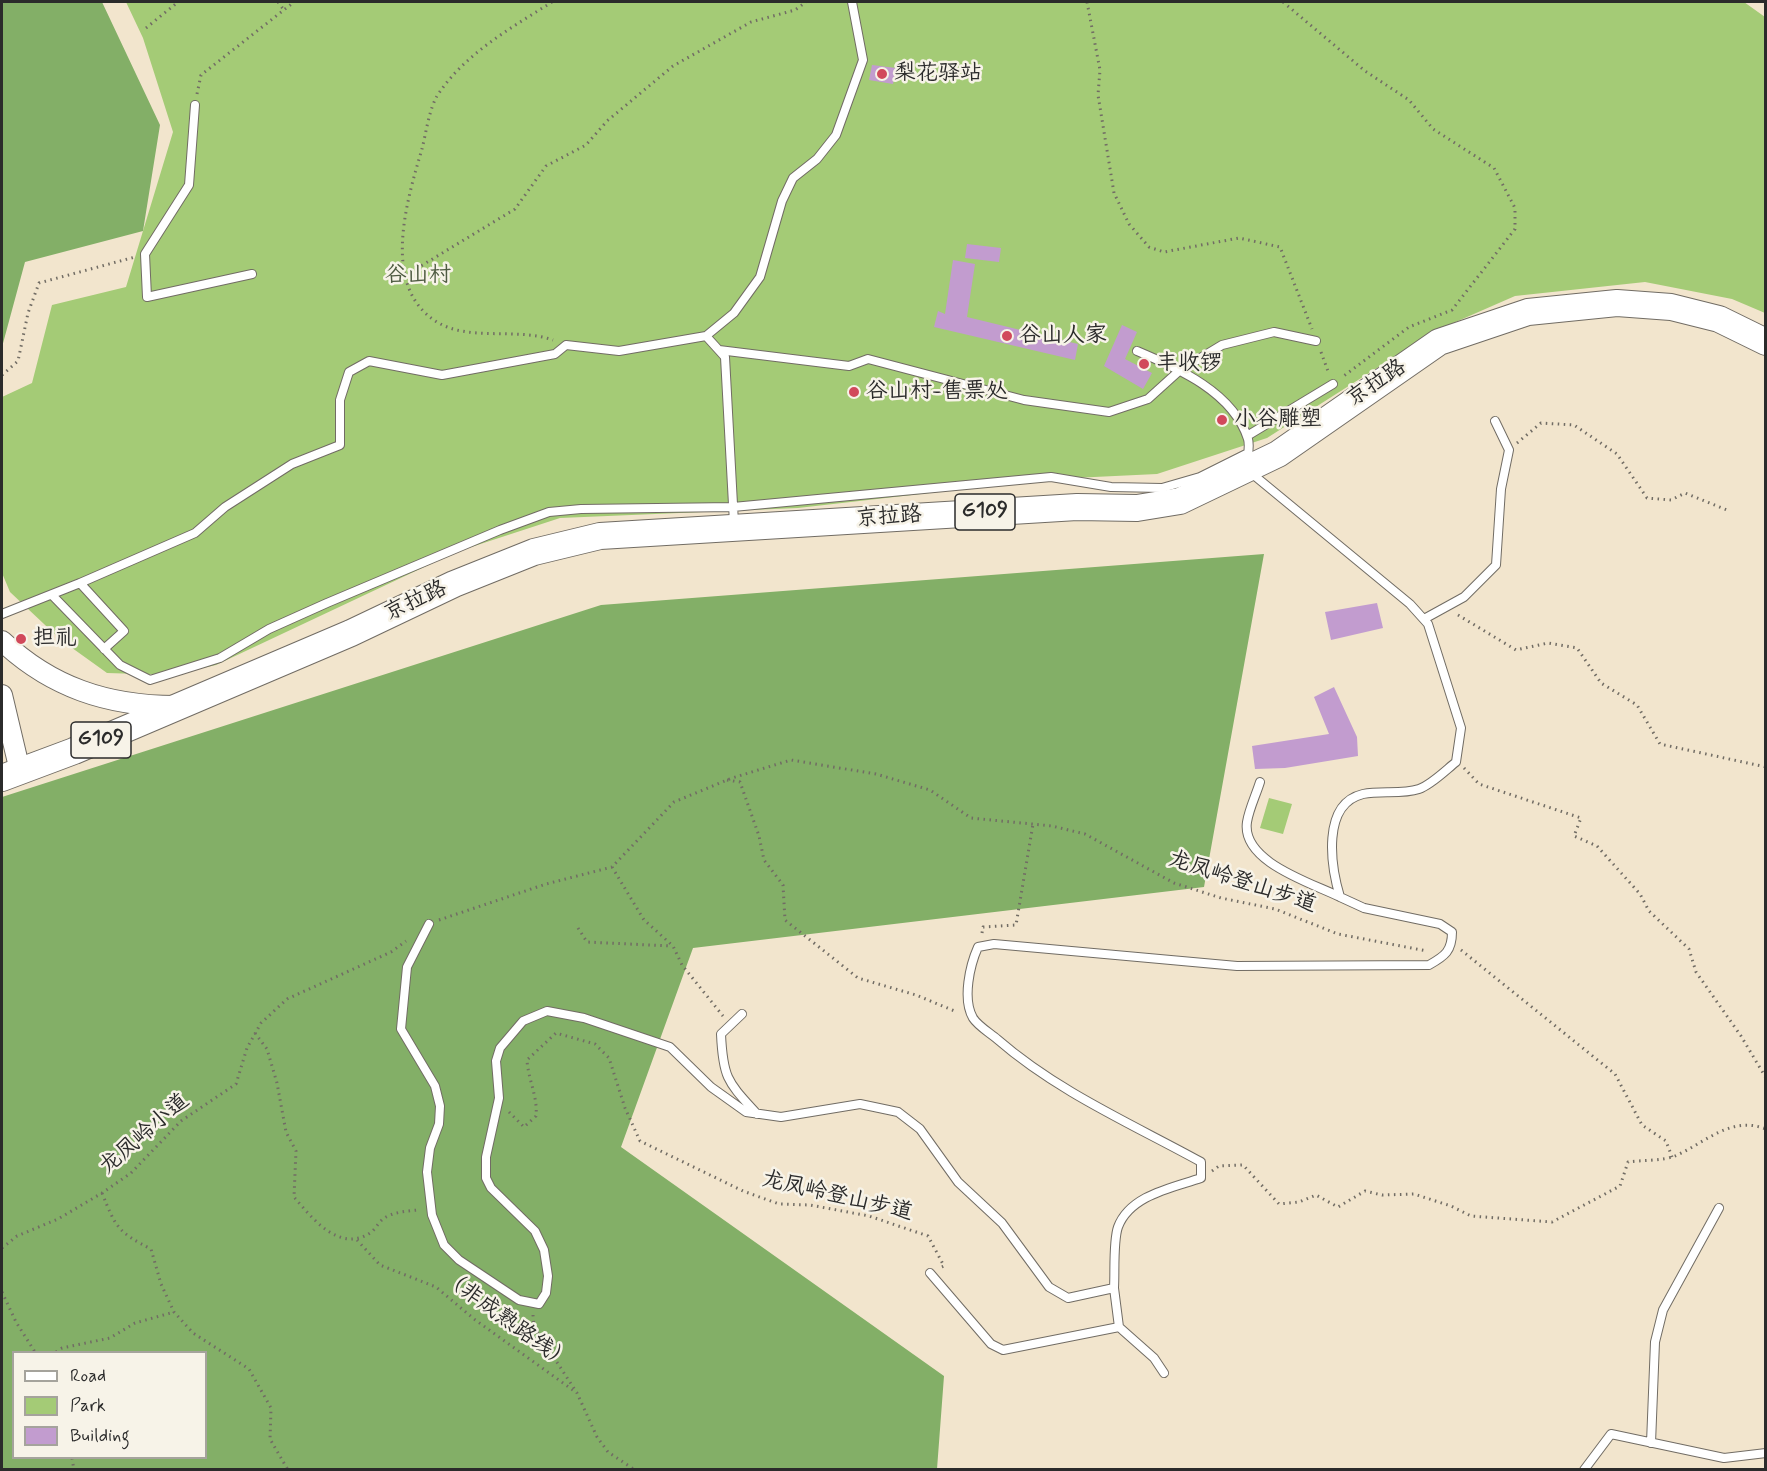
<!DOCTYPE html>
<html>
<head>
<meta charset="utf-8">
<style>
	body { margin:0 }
	#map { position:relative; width:1767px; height:1471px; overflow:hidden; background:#f2e5cd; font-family:Mynerve,sans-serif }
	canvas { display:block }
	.frame { position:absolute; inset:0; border:3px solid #2b2b2b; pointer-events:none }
	.legend { position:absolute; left:12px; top:1351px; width:195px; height:108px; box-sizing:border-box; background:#f7f3e8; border:2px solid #a5a39c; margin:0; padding:8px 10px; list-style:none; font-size:18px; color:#2b2b2b }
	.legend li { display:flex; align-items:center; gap:12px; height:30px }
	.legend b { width:30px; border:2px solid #a5a39c }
</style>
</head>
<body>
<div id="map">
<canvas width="1767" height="1471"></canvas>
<div class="frame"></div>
<ul class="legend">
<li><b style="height:8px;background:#fff"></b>Road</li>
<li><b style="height:16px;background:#a4cb76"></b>Park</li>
<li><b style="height:16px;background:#c29ccf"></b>Building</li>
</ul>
</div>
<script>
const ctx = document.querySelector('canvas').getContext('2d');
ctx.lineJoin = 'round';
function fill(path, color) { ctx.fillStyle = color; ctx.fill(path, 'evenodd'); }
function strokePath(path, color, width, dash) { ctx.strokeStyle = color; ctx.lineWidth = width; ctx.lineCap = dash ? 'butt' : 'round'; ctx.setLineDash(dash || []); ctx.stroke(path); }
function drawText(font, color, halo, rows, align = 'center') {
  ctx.font = font + ' Mynerve,"LXGW WenKai TC",sans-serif'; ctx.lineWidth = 5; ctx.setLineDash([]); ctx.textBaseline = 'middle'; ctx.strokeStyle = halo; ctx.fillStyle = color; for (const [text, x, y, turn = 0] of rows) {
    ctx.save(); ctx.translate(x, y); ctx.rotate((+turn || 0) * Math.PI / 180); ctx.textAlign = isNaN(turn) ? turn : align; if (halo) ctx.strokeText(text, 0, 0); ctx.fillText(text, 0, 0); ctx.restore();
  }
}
fill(new Path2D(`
	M126,2h1618l21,15v296l-33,-14 -87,-17 -130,14 -80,35 -168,107 -110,36 -105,5 -254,29 -238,10 -104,34 -240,113 -44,10 -65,-2 -46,-33 -51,-48 -8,-19v-176l30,-14 20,-78 74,-18 47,-155 -30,-94z
	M1269,798l23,6 -9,30 -23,-6z`), '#a4cb76');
fill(new Path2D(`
	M2,2h100l58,123 -17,106 -118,31 -23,85z
	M1264,554l-60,333 -511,61 -72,199 323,229 -7,93h-935v-672l599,-192zM14,1352h192v106h-192z`), '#83af67');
fill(new Path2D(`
	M872,65l24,3 -3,16 -24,-4z
	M967,244l34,4 -2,14 -34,-4z
	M953,260l22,4 -8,53 111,27 -3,16 -141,-33 4,-16 7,3z
	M1122,325l15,7 -12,27 27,14 -9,16 -39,-23z
	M1377,603l6,25 -52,12 -6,-28z
	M1334,687l23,50 1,19 -73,12 -30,1 -3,-23 77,-12 -15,-37z`), '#c29ccf');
const service = new Path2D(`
	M195,105l-6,80 -44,69 2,43 105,-23
	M706,336l28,-23 26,-36 22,-76 11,-23 24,-19 19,-24 27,-75 -11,-58
	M719,350l130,16 19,-7 156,41 85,12 39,-13 31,-28 43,-26 52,-13 42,9
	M1137,351c42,18 96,41 111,88 2,7 0,16 -1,23
	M1247,436l86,-52
	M52,595l68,70 30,15 70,-22 49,-29 58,-26 173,-73 49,-18 32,-3 152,-2 318,-30 60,10 51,1 38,-11 48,-24
	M2,614l78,-31
	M1424,619l40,-22 32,-32 5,-76 8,-39 -14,-29
	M104,649l20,-18 -44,-48 115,-50 30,-26 67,-43 48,-19v-45l9,-28 20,-11 73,14 113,-21 11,-9 53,6 87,-15 19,21 9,166
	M1260,782c-4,13 -11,27 -13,40 -6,40 65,61 93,75
	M429,924l-22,43 -6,62 34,57 5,20 -1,18 -9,24 -3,24 5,43 12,30 15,15 60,40 20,4 7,-11 2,-17 -4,-26 -9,-19 -44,-43 -5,-10v-21l13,-59 -3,-37 4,-13 23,-27 24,-10 37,7 86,29 41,40 35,25 35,5 79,-13 38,8 22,17 38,53 44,41 47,64 19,11 46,-10c1,-16 -1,-47 4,-61 12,-32 54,-39 83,-49v-16c-69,-38 -143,-70 -204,-123 -7,-6 -19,-13 -24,-21 -11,-19 -3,-53 5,-71l16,-3 243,22 192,-1c16,-9 23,-14 23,-33l-12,-8 -76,-16 -24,-11c-9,-30 -19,-93 23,-103 18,-4 38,1 56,-5 12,-4 27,-19 37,-27l5,-34 -33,-104 -18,-20 -160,-132
	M742,1014l-21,20c2,45 7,48 36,80
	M930,1273l61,71 12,6 116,-23
	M1114,1288l5,39 35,31 10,15
	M1651,1443l4,-101 8,-32 56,-102
	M1584,1470l27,-36 113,24 42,-5`);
const tertiary = new Path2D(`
	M2,641c49,46 105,65 173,65
	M2,695l18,76`);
const trunk = new Path2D(`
	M2,778l72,-27 277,-118 103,-49 80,-32 66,-16 477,-29 60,1 43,-7 98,-47 161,-112 89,-30 89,-9 54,4 48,12 47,23`);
strokePath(service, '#716c64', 10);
strokePath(tertiary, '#716c64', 22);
strokePath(trunk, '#716c64', 28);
strokePath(new Path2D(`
	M278,2l6,8
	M552,2c-41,26 -88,52 -115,94 -8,14 -11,37 -15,53 -15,51 -42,138 15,173 33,20 79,5 116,18
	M1087,2l13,68 -2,25 16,98 15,31 20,23 15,5 75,-14 41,9 32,82
	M1283,2l82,69 44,29 24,29 61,39 21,40v21l-63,81 -43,17 -68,51
	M146,28l32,-26
	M197,94l4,-19 93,-73
	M406,275l109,-66 31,-43 40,-21 21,-24 66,-55 78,-44 44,-12 11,-8
	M1321,352l8,22
	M2,375l16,-14 10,-48 11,-30 96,-26
	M1517,443l24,-20 33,2 43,29 30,44 24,2 14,-7 42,17
	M1458,615l58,35 32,-7 29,5 24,35 36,22 23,39 106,23
	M1464,768l15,16 102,34 -7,18 23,10 43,48 9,17 40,38 7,23 45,64 25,42
	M727,780l13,2 19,54 5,24 19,25 2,35 73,58 58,17 41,17
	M612,867l32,53 29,26 9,19 41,51
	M439,920l107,-36 66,-17 62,-65 58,-24 59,-18 85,14 54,16 41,28 81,8 33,8 89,49 47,15 54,11 63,25 89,17
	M578,928l9,14 84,4
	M982,933l1,-6 33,-2 17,-101
	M1461,950l154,124 27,51 24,16 6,16
	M255,1033l12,16 10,34 9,49 10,19 -2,46c18,21 45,56 76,36 5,-3 8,-10 13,-14 9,-7 24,-8 35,-9
	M509,1112l15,15 12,-11c2,-19 -8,-37 -9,-56l29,-27 39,11 14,14 16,50 15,33 103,50 36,13 31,1 59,11 59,20 16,30 -5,2
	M1212,1171l7,-5 24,-1 36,39 20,-2 17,-7 22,12 27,-16 17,4 32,-1 37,12 20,10 81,6 68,-36 8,-24c14,-2 34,-1 47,-6 30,-13 56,-41 91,-27
	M102,1193c14,35 16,39 49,56l10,35 13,28 19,21 56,36 22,39 -1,31 18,31
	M357,1240l23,25 56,22 38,32 103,74
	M2,1248l15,-12 41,-17 44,-26 29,-20 50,-52 55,-37 11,-36 14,-25 26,-24 104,-47 15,-11
	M2,1292l14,30 19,30
	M533,1315l1,12 43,66 20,44 11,15 27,18
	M56,1352l6,-4 48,-10 25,-15 39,-11
	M72,1458l2,12`), '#716c64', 3, [1.5, 4.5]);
strokePath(service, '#fff', 8);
strokePath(tertiary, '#fff', 20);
strokePath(trunk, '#fff', 26);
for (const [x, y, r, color] of [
	[882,74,6,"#d1495b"],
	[1007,336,6,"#d1495b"],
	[1144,364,6,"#d1495b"],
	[854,392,6,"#d1495b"],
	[1222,420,6,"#d1495b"],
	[21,639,6,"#d1495b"]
]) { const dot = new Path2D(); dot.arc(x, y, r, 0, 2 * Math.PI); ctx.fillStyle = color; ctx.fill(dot); strokePath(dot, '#f7f3e8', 2); }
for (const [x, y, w] of [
	[985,512,60],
	[101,740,60]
]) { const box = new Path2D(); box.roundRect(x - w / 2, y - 18, w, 36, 4.5); ctx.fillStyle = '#f7f3e8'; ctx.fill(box); strokePath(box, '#2b2b2b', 1.5); }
drawText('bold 21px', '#2b2b2b', null, [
	["G109",985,512],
	["G109",101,740]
]);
drawText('22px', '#2b2b2b', '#f7f3e8', [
	["梨花驿站",894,74],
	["谷山人家",1019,336],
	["丰收锣",1156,364],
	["谷山村-售票处",866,392],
	["小谷雕塑",1234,420],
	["担礼",33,639]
], 'left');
drawText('22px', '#4f5b42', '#f7f3e8', [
	["谷山村",418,276]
]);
drawText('22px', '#2b2b2b', '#f7f3e8', [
	["京拉路",1377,384,-34],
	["京拉路",889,518,-4],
	["京拉路",416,602,-25],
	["龙凤岭登山步道",1242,883,18],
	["龙凤岭小道",145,1135,-41],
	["龙凤岭登山步道",837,1197,13],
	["（非成熟路线）",506,1321,36]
]);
</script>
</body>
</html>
